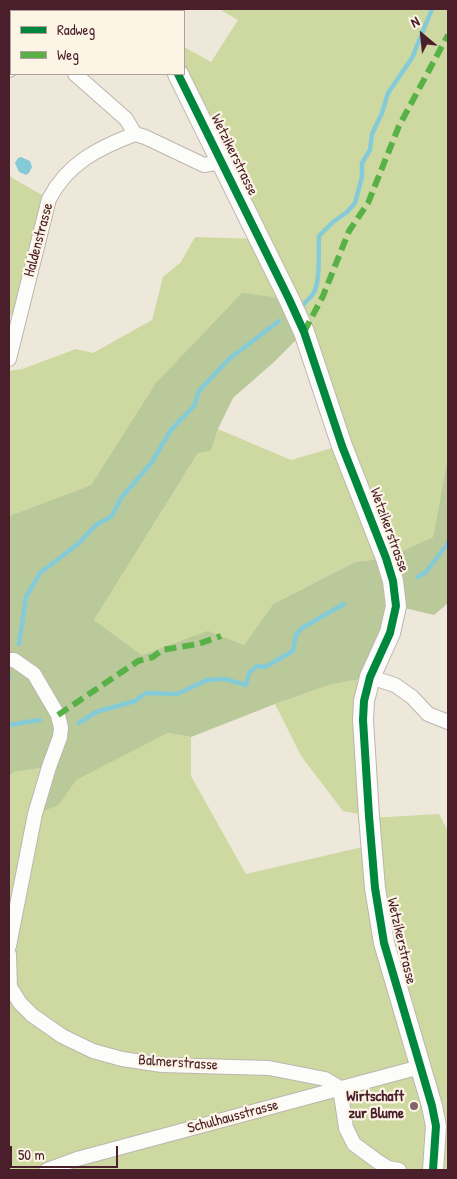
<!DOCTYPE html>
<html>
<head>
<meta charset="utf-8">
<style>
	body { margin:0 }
	#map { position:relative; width:457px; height:1179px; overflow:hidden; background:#eee8db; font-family:"Patrick Hand",sans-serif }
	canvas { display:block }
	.frame { position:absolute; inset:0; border:10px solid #4a1f2b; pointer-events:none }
	.legend { position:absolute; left:10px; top:10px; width:175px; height:65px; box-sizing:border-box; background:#fcf5e5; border:1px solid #b59f9b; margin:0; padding:6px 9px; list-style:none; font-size:15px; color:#4a1f2b }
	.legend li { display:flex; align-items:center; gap:10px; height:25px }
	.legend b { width:25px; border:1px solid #b59f9b }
	.north { position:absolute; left:397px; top:10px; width:50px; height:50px; -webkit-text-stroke:4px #fcf5e5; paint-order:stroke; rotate:332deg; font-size:14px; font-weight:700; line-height:20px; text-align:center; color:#4a1f2b }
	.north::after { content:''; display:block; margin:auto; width:18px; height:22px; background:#4a1f2b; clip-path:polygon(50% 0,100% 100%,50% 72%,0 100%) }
	.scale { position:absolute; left:10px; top:1146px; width:108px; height:22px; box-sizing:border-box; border:2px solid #4a1f2b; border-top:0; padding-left:6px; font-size:15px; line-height:18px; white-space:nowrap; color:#4a1f2b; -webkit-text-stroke:4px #fcf5e5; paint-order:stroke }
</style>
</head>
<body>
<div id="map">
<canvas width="457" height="1179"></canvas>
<div class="frame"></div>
<ul class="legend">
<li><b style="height:6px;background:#00873e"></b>Radweg</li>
<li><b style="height:6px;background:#57b146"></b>Weg</li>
</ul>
<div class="north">N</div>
<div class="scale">50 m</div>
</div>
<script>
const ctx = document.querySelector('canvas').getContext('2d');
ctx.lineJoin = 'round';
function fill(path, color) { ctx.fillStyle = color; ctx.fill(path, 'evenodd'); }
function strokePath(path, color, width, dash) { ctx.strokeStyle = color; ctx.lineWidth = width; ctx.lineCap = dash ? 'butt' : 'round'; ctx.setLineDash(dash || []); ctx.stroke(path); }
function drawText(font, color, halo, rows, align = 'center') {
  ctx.font = font + ' "Patrick Hand",sans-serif'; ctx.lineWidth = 4.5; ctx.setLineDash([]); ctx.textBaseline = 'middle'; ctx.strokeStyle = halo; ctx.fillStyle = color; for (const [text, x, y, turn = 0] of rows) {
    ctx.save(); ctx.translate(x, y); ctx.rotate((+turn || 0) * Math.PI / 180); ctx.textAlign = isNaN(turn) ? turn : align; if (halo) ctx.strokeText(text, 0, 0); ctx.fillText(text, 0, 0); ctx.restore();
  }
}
fill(new Path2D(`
	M9,9h112v2h-110v58l-2,1z
	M219,9h229v447l-15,81 -47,21 -31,4 -82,42 -29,41 -36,-13 -66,23 -48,-35 104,-167 13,-2 7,-22 73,31 51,-15 -38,-113 -149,52 -64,101 -82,31v-145l13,-2 54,-20 17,4 59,-33 11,-43 18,-15 14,-25 65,2 -76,-165v-27l27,15 27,-42z
	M9,176l40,23 -28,111 -12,6z
	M370,677l-1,139 -26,-5 -42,-55 -26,-52 54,-19z
	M168,733l23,4v39l55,98 125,-29 -2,-27 70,-4 9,17v339h-439v-183l7,-76h-7v-135l5,-4 35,-5 10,38 16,-25z`), '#ced9a1');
fill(new Path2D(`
	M242,293l47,6 15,33 -30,30 -41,36 -15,31 -7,22 -13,2 -104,167 48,35 66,-24 36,14 29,-41 82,-42 31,-4 47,-21 15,-81v147l-14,12 -38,-9 -26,71 -41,8 -54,19 -84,33 -23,-4 -92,47 -17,25 -24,9 13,-47 -34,5 -5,4v-260l82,-31 64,-101z`), '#bac999');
fill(new Path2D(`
	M21,157l9,4 2,6 -3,6 -3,2 -7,-3 -4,-9 3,-5z`), '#85cbd7');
strokePath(new Path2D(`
	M302,306c4,-4 8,-8 11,-12 8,-12 5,-43 6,-58l14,-14 14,-10 8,-9 7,-26v-14l8,-13 2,-16 10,-21 6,-20 24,-35 20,-49
	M418,577l8,-5 22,-29
	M19,644l7,-47 14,-24 38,-29 18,-19 16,-9 9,-18 31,-36 19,-32 23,-24 5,-15 30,-32 50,-38
	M9,678v-1
	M79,723l17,-11 39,-11 11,-8 31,1 30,-14 18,-1 21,6 3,-12 8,-7 8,1 28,-16 3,-16 6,-7 42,-24
	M9,725l31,-5`), '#85cbd7', 4.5);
const street = new Path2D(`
	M9,21l2,2
	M9,70l2,-1
	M75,74l51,45 9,15 10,3 59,28 18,-3
	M9,359l40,-160c19,-36 49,-51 86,-65
	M9,660h5l20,14 24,41 3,13 -1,9 -11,30 -14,47 -26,132
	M370,677l25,8 17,12 16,17 20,8
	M9,954l1,33 10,16 12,12 30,21 31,15 29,8 40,6 107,3 56,11 15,9 6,40 8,16 23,17 11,7 11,2
	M47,1170l30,-11 343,-92`);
const secondary = new Path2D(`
	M146,9l1,2
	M178,74l111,225 15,33 38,114 44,112 7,23 3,25 -6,27 -20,44 -6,24 -1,19 6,96 6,72 9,55 48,163 4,20 -3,44`);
strokePath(street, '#bdb5ae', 16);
strokePath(secondary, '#bdb5ae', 22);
strokePath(street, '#fcfcfa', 14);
strokePath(secondary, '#fcfcfa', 20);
strokePath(new Path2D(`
	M304,332l19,-36 26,-65 19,-28 31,-77 49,-91
	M58,715l80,-54 15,-4 9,-7 36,-6 23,-8`), '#57b146', 6, [12, 6]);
strokePath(new Path2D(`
	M178,74l111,225 15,33 38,114 44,112 7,23 3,25 -6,27 -20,44 -6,24 -1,19 6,96 6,72 9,55 48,163 4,20 -3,44`), '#00873e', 8);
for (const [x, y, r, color] of [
	[414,1106,5,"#836569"]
]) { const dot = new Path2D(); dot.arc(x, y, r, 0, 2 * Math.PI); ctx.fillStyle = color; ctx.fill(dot); strokePath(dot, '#fcf5e5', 2); }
drawText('15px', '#4a1f2b', '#fcf5e5', [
	["Wetzikerstrasse",234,155,64],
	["Haldenstrasse",39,240,-75],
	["Wetzikerstrasse",389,530,70],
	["Wetzikerstrasse",401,941,77],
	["Balmerstrasse",178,1063,4],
	["Schulhausstrasse",233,1117,-15]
]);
drawText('bold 15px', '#4a1f2b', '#fcf5e5', [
	["Wirtschaft",404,1097],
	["zur Blume",404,1114]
], 'right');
</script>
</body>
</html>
